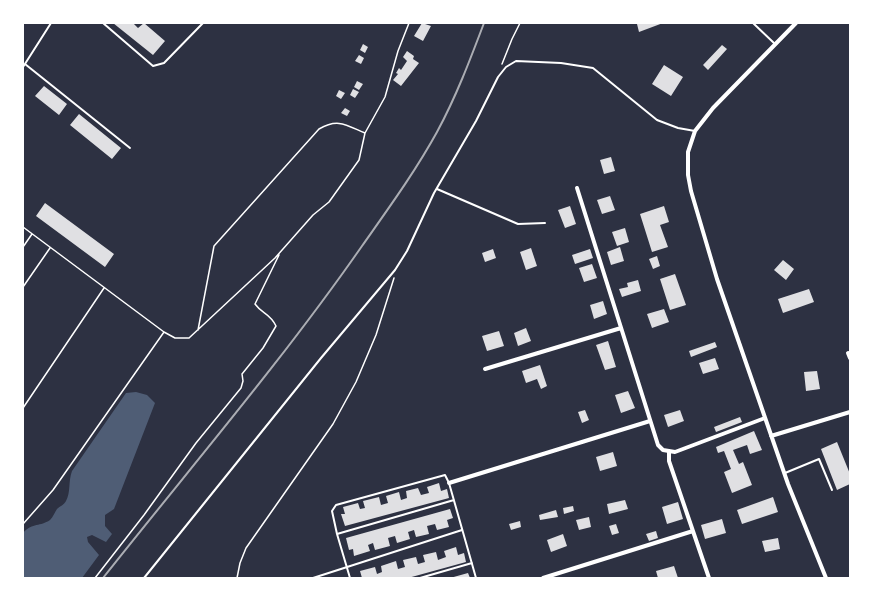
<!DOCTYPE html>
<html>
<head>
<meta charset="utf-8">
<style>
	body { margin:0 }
	#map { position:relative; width:873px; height:601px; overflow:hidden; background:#2d3142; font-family:Rubik,sans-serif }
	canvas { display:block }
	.frame { position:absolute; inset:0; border:24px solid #fff; pointer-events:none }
</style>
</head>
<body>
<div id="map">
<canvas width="873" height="601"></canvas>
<div class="frame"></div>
</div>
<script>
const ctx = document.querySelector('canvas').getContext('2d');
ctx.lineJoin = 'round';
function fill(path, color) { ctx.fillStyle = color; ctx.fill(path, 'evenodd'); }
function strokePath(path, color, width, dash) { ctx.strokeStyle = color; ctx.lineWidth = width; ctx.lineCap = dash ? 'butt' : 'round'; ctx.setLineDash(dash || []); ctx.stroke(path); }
fill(new Path2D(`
	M136,392l11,3 8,8 -41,106 -9,6v11l7,8 -6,8 -14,-7 -5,2 1,5 11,13 -17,23h-59v-45c10,-11 17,-6 27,-13 3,-3 5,-8 7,-11 3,-3 7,-4 9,-8 5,-9 2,-19 6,-30l54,-78z`), '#4f5d75');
fill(new Path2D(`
	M113,23h20l5,5 6,-5 21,18 -12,14z
	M422,23l9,3 -8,15 -9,-5z
	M639,23h24l-24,9 -2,-8z
	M363,44l5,3 -3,6 -5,-3z
	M722,45l5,4 -19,21 -5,-5z
	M407,51l7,5 -1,3 6,4 -18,23 -8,-6 5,-6 -2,-1 3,-5 2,2 6,-9 -4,-4z
	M359,55l5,3 -3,6 -6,-3z
	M664,65l19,12 -12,19 -19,-12z
	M357,81l6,3 -4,6 -5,-3z
	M44,86l23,18 -8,11 -24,-19z
	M353,89l6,3 -4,6 -5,-3z
	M339,90l6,3 -4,6 -5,-3z
	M345,108l5,3 -3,5 -6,-3z
	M79,114l42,34 -9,11 -42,-34z
	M611,157l4,14 -11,3 -4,-14z
	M610,196l5,14 -13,4 -5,-14z
	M45,203l69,51 -9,13 -69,-51z
	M570,206l6,18 -11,4 -7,-18z
	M664,206l5,16 -9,3 8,22 -16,5 -12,-38z
	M625,228l4,14 -12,4 -5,-14z
	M620,247l4,14 -13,4 -4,-13z
	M531,248l6,18 -11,4 -6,-18z
	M493,249l3,9 -11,4 -3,-9z
	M590,249l3,9 -18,6 -3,-9z
	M657,256l3,10 -7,3 -4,-10z
	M783,260l11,9 -8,11 -12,-10z
	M592,264l5,14 -13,4 -5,-14z
	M675,274l11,31 -16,5 -10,-31z
	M638,280l3,11 -19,6 -3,-8 9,-2 -1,-4z
	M809,289l5,13 -31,11 -5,-14z
	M603,301l4,13 -13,5 -4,-14z
	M664,309l5,13 -17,6 -5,-14z
	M526,328l5,13 -13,5 -4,-13z
	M499,331l5,15 -17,5 -5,-15z
	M608,341l8,26 -11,3 -9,-25z
	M715,342l2,5 -26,10 -2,-6z
	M715,358l4,11 -16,5 -4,-11z
	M540,365l7,21 -6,3 -4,-10 -11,4 -4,-12z
	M817,371l3,18 -14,2 -2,-19z
	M628,391l7,17 -14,5 -6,-18z
	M585,410l4,10 -7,3 -4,-11z
	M680,410l4,11 -16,6 -4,-12z
	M740,417l2,5 -26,10 -2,-5z
	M754,431l8,19 -12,4 -3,-9 -14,5 6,14 4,-2 9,23 -20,8 -8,-21 7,-3 -7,-18 -6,2 -2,-6z
	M837,442l13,32v10l-13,6 -16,-41z
	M613,452l4,14 -17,5 -4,-14z
	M439,483l2,8 6,-2 2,9 -104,28 -4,-12h4l-2,-7 15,-4 2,6 5,-1 -2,-7 16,-4 2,8 7,-2 -2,-7 13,-4 2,8 6,-2 -1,-7 12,-3 3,7 8,-2 -2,-6z
	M773,497l5,15 -36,12 -5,-14z
	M625,500l3,9 -19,5 -2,-10z
	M678,502l5,17 -16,5 -5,-17z
	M573,506l1,5 -10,3 -1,-6z
	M450,509l3,9 -6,2 2,7 -12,3 -2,-6 -8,2 2,8 -13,3 -2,-7 -6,2 2,7 -13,4 -2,-7 -7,2 2,8 -15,4 -2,-7 -5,2 2,6 -16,5 -1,-7 -4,1 -3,-12z
	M556,510l2,7 -18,3 -1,-5z
	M589,517l2,10 -12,3 -3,-10z
	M722,519l4,14 -21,6 -4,-14z
	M520,521l1,6 -10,3 -2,-6z
	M616,524l3,9 -7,2 -3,-9z
	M656,531l2,7 -9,3 -3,-7z
	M563,534l4,12 -16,6 -4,-12z
	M778,538l2,11 -15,3 -3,-11z
	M456,547l2,8 6,-2 2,9 -58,16h-46l-2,-7 15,-4 2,7 5,-2 -1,-6 15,-5 2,8 7,-2 -2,-7 13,-3 2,7 7,-2 -2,-7 13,-3 2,8 8,-3 -2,-6z
	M674,566l4,12h-20l-2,-7z
	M468,573l2,5h-20z`), '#e0e0e3');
strokePath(new Path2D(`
	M502,64l10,-25 8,-16
	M23,227l141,105 -111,158 -30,34
	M23,247l9,-13
	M23,287l27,-39
	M198,330l16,-84 105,-117c19,-11 27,-4 46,4
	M164,332l11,6h14l86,-80 38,-43 16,-13 30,-42 6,-27 20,-36 13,-46 11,-28
	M23,408l81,-120
	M95,578l49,-63 52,-72 45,-55 2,-7 -1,-7 21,-26 13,-22c-6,-13 -14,-12 -21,-22l24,-49
	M237,578l3,-15 6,-15 87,-124 23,-42 20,-47 18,-57`), '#fff', 1.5);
strokePath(new Path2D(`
	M103,23l50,43 11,-3 39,-40
	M753,23l22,21
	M25,64l105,84
	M23,67l28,-44
	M437,189l81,35 27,-1
	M785,473l34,-14 13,31
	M337,534l-5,-23 4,-6 109,-30 4,8 27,95
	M144,578l177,-220 74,-88 12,-19 27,-58 42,-72 22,-44 8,-10 10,-6 45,2 32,5 64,52 21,8 17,3
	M313,578l149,-48
	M350,578l-13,-44 117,-34
	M420,578l52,-15`), '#fff', 2);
strokePath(new Path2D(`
	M796,23l-83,85 -18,23 -7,21v23l3,16 26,88 71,205 38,94
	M577,188l81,257 5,5 12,2 90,-34
	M848,353l2,5
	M485,369l136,-41
	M771,436l79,-24
	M669,452v9l40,117
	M449,483l201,-62
	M543,578l150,-47`), '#fff', 4);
strokePath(new Path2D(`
	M103,578c87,-110 179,-217 259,-332 26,-37 53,-74 75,-114 19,-35 33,-72 47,-109`), '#abadb3', 2);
</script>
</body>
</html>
